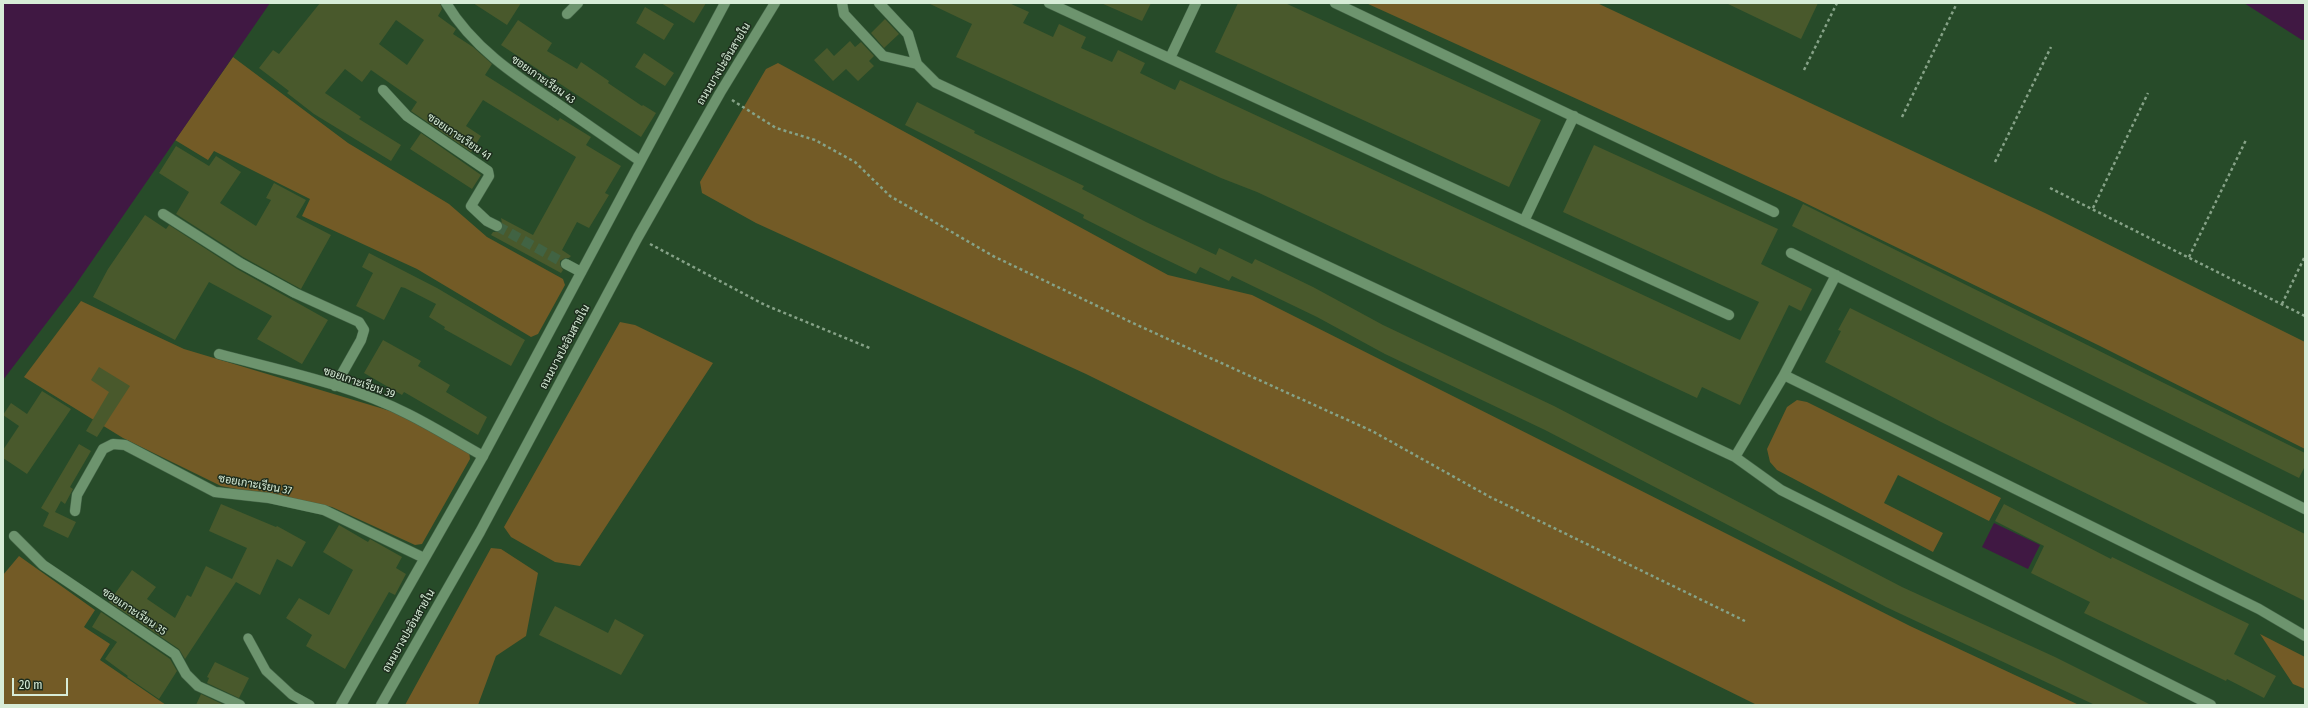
<!DOCTYPE html>
<html>
<head>
<meta charset="utf-8">
<style>
	body { margin:0 }
	#map { position:relative; width:2308px; height:708px; overflow:hidden; background:#274b29; font-family:"Fira Sans Condensed",sans-serif }
	canvas { display:block }
	.frame { position:absolute; inset:0; border:4px solid #d7ecd7; pointer-events:none }
	.scale { position:absolute; left:12px; top:678px; width:56px; height:18px; box-sizing:border-box; border:2px solid #d7ecd7; border-top:0; padding-left:5px; font-size:12px; line-height:14px; white-space:nowrap; color:#d7ecd7; -webkit-text-stroke:3px #1d2d1d; paint-order:stroke }
</style>
</head>
<body>
<div id="map">
<canvas width="2308" height="708"></canvas>
<div class="frame"></div>
<div class="scale">20 m</div>
</div>
<script>
const ctx = document.querySelector('canvas').getContext('2d');
ctx.lineJoin = 'round';
function fill(path, color) { ctx.fillStyle = color; ctx.fill(path, 'evenodd'); }
function strokePath(path, color, width, dash) { ctx.strokeStyle = color; ctx.lineWidth = width; ctx.lineCap = dash ? 'butt' : 'round'; ctx.setLineDash(dash || []); ctx.stroke(path); }
function drawText(font, color, halo, rows, align = 'center') {
  ctx.font = font + ' "Fira Sans Condensed",Sarabun,sans-serif'; ctx.lineWidth = 3; ctx.setLineDash([]); ctx.textBaseline = 'middle'; ctx.strokeStyle = halo; ctx.fillStyle = color; for (const [text, x, y, turn = 0] of rows) {
    ctx.save(); ctx.translate(x, y); ctx.rotate((+turn || 0) * Math.PI / 180); ctx.textAlign = isNaN(turn) ? turn : align; if (halo) ctx.strokeText(text, 0, 0); ctx.fillText(text, 0, 0); ctx.restore();
  }
}
fill(new Path2D(`
	M1366,3h231l448,210 260,129v107l-205,-103 -301,-146z
	M233,57l115,86 101,61 38,33 76,42 2,6 -27,49 -7,3 -114,-68 -115,-53 8,-17 -96,-48 -6,9 -33,-20z
	M778,63l390,212 84,20 658,331 169,79h-322l-671,-331 -330,-151 -54,-30 -2,-11 66,-113z
	M81,301l103,48 213,64 72,38 1,8 -48,85 -7,1 -83,-38 -111,-21 -98,-48 -99,-61z
	M620,322l15,3 78,38 -133,203 -25,-4 -44,-25 -7,-10z
	M1797,400l10,2 194,96 -12,23 -91,-46 -14,28 59,30 -10,19 -156,-82 -7,-8 -3,-13 20,-42z
	M491,548l10,1 37,24 -12,63 -30,20 -18,49h-73z
	M19,556l76,54 -11,17 26,17 -10,16 66,45h-163v-130z
	M2260,634l45,23v32l-12,-5z`), '#735b26');
fill(new Path2D(`
	M3,3h267l-196,284 -71,93z
	M2244,3h61v37h-3z
	M1994,523l46,22 -12,24 -46,-22z`), '#401843');
fill(new Path2D(`
	M320,3h120l2,6 -4,7 18,13 -3,5 20,13 19,17 -7,11 73,46 2,-3 31,19 -5,8 35,21 -16,27 4,2 -20,33 -12,-6 -15,28 9,6 -2,2h-4l-5,3v4l3,5 -2,3 -70,-38 2,-3h5l5,-3 -2,-11 32,17 43,-78 -93,-57 -17,26 15,10 -10,16 -60,-41 6,-9 -46,-32 -9,12 -17,-13 -20,24 36,24 -2,2 42,26 -10,16 -77,-47 -27,-21 2,-2 -30,-23 14,-18 6,4zM396,20l28,20 -17,25 -28,-21z
	M473,3h48l-14,22z
	M661,3h45l-12,20z
	M928,3h81l20,9 -6,11 30,14 6,-13 27,13 -5,11 31,14 6,-12 27,13 -5,10 35,17 5,-10 560,260 19,-38 -196,-90 31,-67 184,84 -17,35 51,25 -11,22 -12,-6 -49,100 -38,-18 -5,11 -440,-206 -36,-14 -265,-121 16,-33z
	M1101,3h50l-9,18z
	M1238,3h47l256,117 -32,67 -294,-135z
	M1726,3h92l-17,36z
	M645,7l29,17 -10,16 -28,-17z
	M885,19l14,15 -15,14 -13,-15z
	M518,20l34,23 -5,8 30,18 4,-7 28,19 -1,2 34,23 1,-1 13,8 -15,24 -140,-92z
	M850,41l5,6 6,-5 13,14 -5,5 5,5 -16,15 -12,-12 -13,12 -19,-21 13,-12 7,8z
	M644,53l30,20 -9,13 -30,-19z
	M917,102l58,29 -1,2 110,53 -2,3 64,33 70,33 3,-7 33,16 3,-5 58,28 70,38 171,81 348,181 153,70 96,48h-56l-209,-98 -341,-177 -160,-76 -68,-37 -85,-41 -3,5 -29,-14 -4,7 -52,-25 -61,-31 1,-3 -179,-90z
	M421,133l60,42 -9,14 -62,-40z
	M176,146l33,20 7,-10 25,16 -21,31 36,23 15,-26 -5,-2 8,-15 32,17 -10,17 35,18 -30,54 -58,-32 -67,-43 13,-22 -30,-19z
	M1803,204l502,249v13l-6,12 -507,-252z
	M145,215l21,14 3,-4 68,44 91,51 -26,44 -45,-25 15,-23 -63,-34 -34,58 -82,-43 15,-28z
	M369,253l68,35 88,52 -14,26 -67,-37 1,-2 -16,-10 7,-13 -31,-16 -4,-1 -17,33 -28,-14 17,-33 -11,-6z
	M1850,308l455,226v67l-364,-179 -116,-60 16,-31 -3,-1z
	M383,340l38,21 -3,5 32,19 -4,7 41,25 -9,18 -74,-43 -2,3 -38,-22z
	M99,367l31,19 -33,51 -11,-6 23,-39 -18,-12z
	M42,391l29,18 -44,65 -24,-16v-8l16,-24 -16,-11 8,-12 16,11z
	M79,444l12,7 -21,36 3,2 -8,15 -4,-3 -6,11 21,10 -8,16 -25,-12 6,-13 -8,-5z
	M221,504l55,23 1,-1 29,16 -14,25 -15,-8 -17,36 -24,-13 -51,77 -6,-10 -70,-47 23,-32 24,17 -9,12 28,19 12,-23 4,2 15,-31 26,13 15,-31 -38,-17z
	M2004,504l107,55 1,-2 137,67 -15,30 42,22 -12,22 -37,-19 -1,2 -142,-68 6,-11 -59,-29 13,-27 -49,-25z
	M339,525l29,17 2,-3 32,18 -6,11 10,6 -11,21 -6,-3 -44,77 -39,-23 6,-11 -26,-17 13,-20 30,17 24,-45 -30,-18z
	M555,606l53,27 7,-14 29,16 -23,40 -82,-40z
	M101,612l69,47 7,12 -18,28 -32,-22 1,-1 -23,-17 12,-17 -25,-15z
	M215,662l34,16 -10,20 -32,-15 2,-5 -2,-1z
	M201,694l23,11h-28z`), '#49592c');
strokePath(new Path2D(`
	M497,226l69,38`), '#416343', 10, [10, 5]);
const service = new Path2D(`
	M248,638l18,33 26,24 18,10`);
const minor = new Path2D(`
	M446,3c27,45 70,73 112,101 27,19 55,38 82,57
	M842,3l2,11 39,42 34,8
	M879,3l29,31 9,30 19,19 799,374
	M1049,3l680,312
	M1335,3l439,209
	M567,14l11,-11
	M1170,58l26,-55
	M383,90l24,26 81,55 1,5 -18,30 16,15 10,5
	M163,214l77,49 55,30 64,29 5,8 -3,10 -26,46
	M1524,221l50,-105
	M1791,253l514,256
	M566,264l15,8
	M1836,275l-52,100 -49,82 46,33 430,215
	M219,354c63,17 130,30 189,60 26,13 50,28 75,42
	M1784,375l475,234 46,27
	M75,511l2,-16 26,-46 10,-5 12,1 90,47 54,6 55,12 100,48
	M14,536l29,29 132,89 11,20 12,12 42,19`);
const secondary = new Path2D(`
	M341,705l142,-249 242,-453
	M381,705l99,-173 158,-295 82,-144 55,-90`);
strokePath(service, '#456548', 10);
strokePath(minor, '#456548', 11);
strokePath(secondary, '#456548', 11);
strokePath(new Path2D(`
	M1804,70l33,-67
	M732,100l44,28 39,12 40,22 35,34 103,60 144,69 235,106 118,66 255,124
	M1902,117l55,-114
	M1995,162l56,-115
	M2050,188l255,128
	M2093,208l55,-115
	M650,244l115,61 107,44
	M2189,257l57,-117
	M2282,304l23,-48`), '#86a287', 2.5, [3, 3]);
strokePath(service, '#6d946e', 9);
strokePath(minor, '#6d946e', 10);
strokePath(secondary, '#6d946e', 10);
drawText('11px', '#d7ecd7', '#1d2d1d', [
	["ถนนบางปะอินสายใน",724,64,-59],
	["ซอยเกาะเรียน 43",543,80,35],
	["ซอยเกาะเรียน 41",459,137,34],
	["ถนนบางปะอินสายใน",565,347,-62],
	["ซอยเกาะเรียน 39",359,383,19],
	["ซอยเกาะเรียน 37",255,485,10],
	["ซอยเกาะเรียน 35",134,612,34],
	["ถนนบางปะอินสายใน",409,631,-60]
]);
</script>
</body>
</html>
